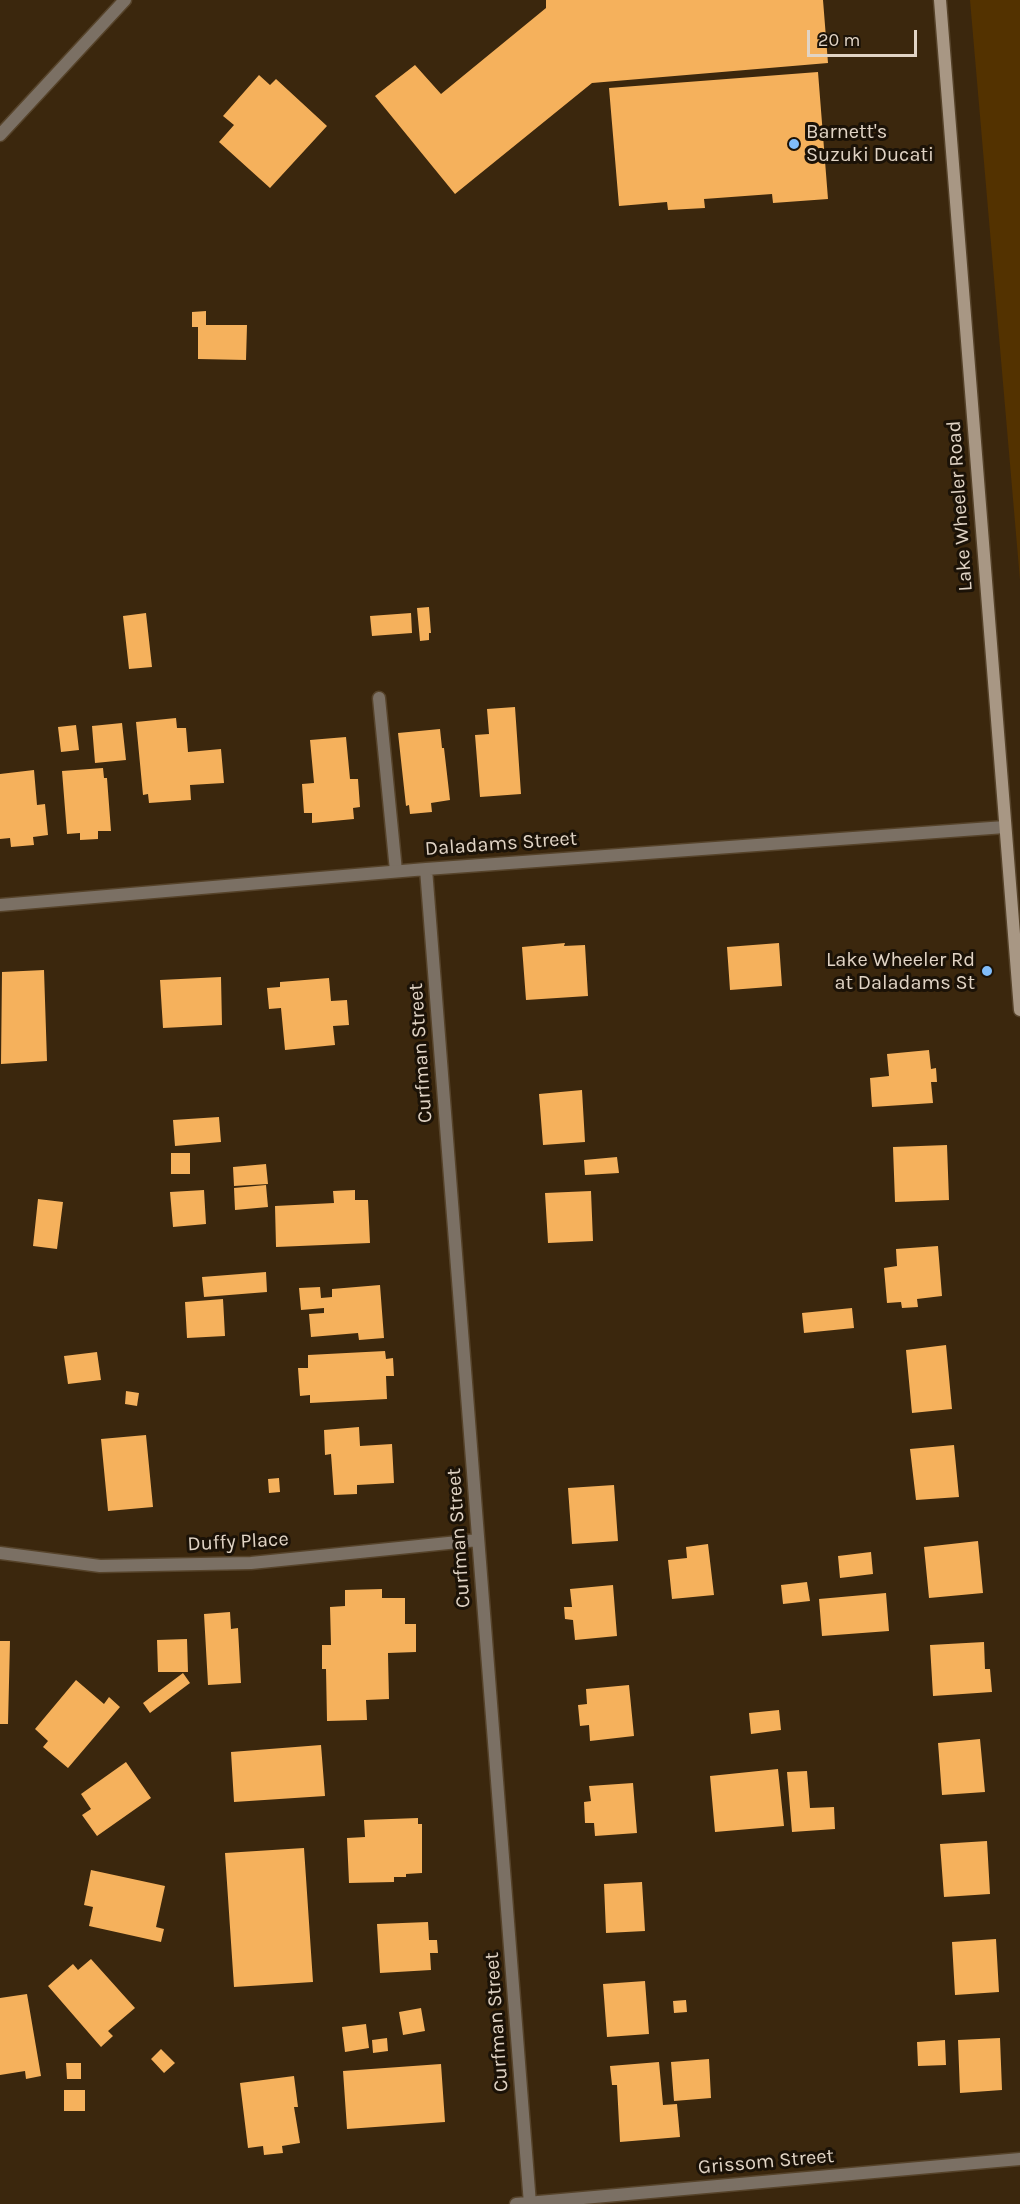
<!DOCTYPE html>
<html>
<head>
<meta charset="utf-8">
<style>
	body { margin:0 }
	#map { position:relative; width:1020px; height:2204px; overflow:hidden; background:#3b270d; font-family:Karla,sans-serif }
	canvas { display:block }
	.scale { position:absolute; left:807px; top:30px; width:110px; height:27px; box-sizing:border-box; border:3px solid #e1d4c5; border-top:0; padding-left:8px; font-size:18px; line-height:21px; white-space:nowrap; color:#e1d4c5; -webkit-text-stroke:4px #1b1207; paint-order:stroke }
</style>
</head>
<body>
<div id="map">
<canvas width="1020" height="2204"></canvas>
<div class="scale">20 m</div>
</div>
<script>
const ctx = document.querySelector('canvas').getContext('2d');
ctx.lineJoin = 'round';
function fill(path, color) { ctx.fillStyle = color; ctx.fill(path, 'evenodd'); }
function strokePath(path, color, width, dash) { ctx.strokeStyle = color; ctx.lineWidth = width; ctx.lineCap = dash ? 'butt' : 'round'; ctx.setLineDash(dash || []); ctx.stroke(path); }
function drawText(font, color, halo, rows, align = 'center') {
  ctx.font = font + ' Karla,sans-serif'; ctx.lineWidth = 6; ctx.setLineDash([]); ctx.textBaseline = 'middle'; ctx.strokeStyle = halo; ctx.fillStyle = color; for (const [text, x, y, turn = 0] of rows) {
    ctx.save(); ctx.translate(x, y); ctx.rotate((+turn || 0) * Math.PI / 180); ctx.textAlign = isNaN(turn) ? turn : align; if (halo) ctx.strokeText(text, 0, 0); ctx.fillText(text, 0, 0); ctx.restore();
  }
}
fill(new Path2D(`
	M970,0h50v580z`), '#533200');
fill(new Path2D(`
	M546,0h277l5,63 -236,20 -137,111 -80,-98 40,-31 26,29 105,-86z
	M818,72l10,127 -55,4 -1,-9 -68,5 1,9 -37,2 -1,-8 -48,4 -10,-118z
	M259,75l11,10 6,-6 51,47 -57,62 -51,-46 15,-17 -11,-9z
	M206,311v14h41l-1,35 -48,-1v-32h-6v-15z
	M429,607l2,26h-2v7l-9,1 -3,-33z
	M146,613l6,54 -23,2 -6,-53z
	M411,613l1,20 -40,3 -2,-20z
	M515,707l6,87 -41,3 -5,-62 14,-1 -2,-25z
	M176,718l1,10h9l2,24 33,-3 3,34 -34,2 1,15 -42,3 -1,-9 -5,1 -7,-73z
	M122,723l4,37 -31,3 -3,-37z
	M76,725l3,25 -18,2 -3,-25z
	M440,729l2,19h2l6,52 -19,3 1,9 -22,2 -1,-9 -3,1 -8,-73z
	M346,737l4,42h8l2,28 -7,1 1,11 -42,4v-10h-8l-2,-29 12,-1 -4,-43z
	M103,768l1,10h3l4,53h-13v8l-18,1v-7l-13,1 -5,-63z
	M34,770l3,35 8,-1 3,31 -15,2 1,8 -23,2 -1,-9 -10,1v-65z
	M565,943l-1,3 21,-1 3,51 -62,4 -4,-53z
	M779,943l3,43 -52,4 -3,-43z
	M44,970l3,91 -46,3 1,-92z
	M221,977l1,48 -59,3 -3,-48z
	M329,978l2,23 16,-1 2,25 -16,1 2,19 -50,5 -4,-42 -12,1 -2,-21 13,-1v-5z
	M929,1050l2,19 5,-1 1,14h-6l2,21 -61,4 -2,-29 19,-2 -2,-22z
	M582,1090l3,52 -42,3 -4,-51z
	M219,1117l2,25 -46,4 -2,-26z
	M947,1145l2,55 -54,2 -2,-55z
	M171,1153h19v21h-19z
	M617,1157l2,16 -34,2 -1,-15z
	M266,1164l2,20 -34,2 -1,-19z
	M266,1185l2,22 -33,3 -1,-22z
	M204,1190l2,34 -33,3 -3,-35z
	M355,1190v10h13l2,43 -94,4 -1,-41 59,-3 -1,-12z
	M591,1191l2,50 -45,2 -3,-50z
	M38,1199l25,3 -6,47 -24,-3z
	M938,1246l4,50 -25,3 1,8 -16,1 -1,-6 -14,1 -3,-35 13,-2 -1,-17z
	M266,1272l1,20 -63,5 -2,-20z
	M380,1285l4,53 -25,2 -1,-7 -47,4 -2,-23 15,-1v-5l-23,2 -2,-22 21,-1 1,11 11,-1v-8z
	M223,1299l2,37 -38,2 -2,-36z
	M852,1308l2,20 -50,5 -2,-20z
	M946,1345l6,64 -40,4 -6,-63z
	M385,1351l1,8 7,-1 1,18h-8l1,23 -77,4v-8l-10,1 -2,-28h10v-13z
	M97,1352l4,28 -33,4 -4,-28z
	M126,1391l13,2 -2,13 -12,-2z
	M359,1427l1,19 32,-2 2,39 -37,2v9l-23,1 -3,-41 -6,1 -1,-25z
	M146,1435l7,72 -45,4 -7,-72z
	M954,1445l5,52 -43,3 -6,-51z
	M279,1478l1,14 -11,1 -1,-14z
	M614,1485l4,56 -46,3 -4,-56z
	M978,1541l5,52 -54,5 -5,-51z
	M708,1544l6,51 -42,4 -4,-39 19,-2 -1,-11z
	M871,1552l2,22 -33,4 -2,-22z
	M807,1582l3,19 -27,3 -2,-19z
	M613,1585l4,51 -42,4 -2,-20 -8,-1 -1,-12h8l-2,-18z
	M382,1589v9h23v26h11v28l-28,1 1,46 -23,1 1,20 -40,1 -1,-52h-4v-24h9l-1,-38 15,-1v-16z
	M886,1593l3,38 -67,5 -3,-37z
	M230,1612l1,17 7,-1 3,55 -33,2 -4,-71z
	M187,1639l1,33h-30l-1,-32z
	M0,1641h10l-2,83h-8z
	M984,1642l1,27h5l2,23 -59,4 -3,-51z
	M183,1673l7,10 -40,30 -7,-10z
	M76,1680l28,24 5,-7 11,10 -52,61 -25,-21 5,-6 -13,-12z
	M629,1685l5,51 -44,5 -1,-16 -9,1 -2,-21 9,-1 -1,-15z
	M779,1710l2,20 -30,4 -2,-21z
	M980,1739l5,53 -43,3 -4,-52z
	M321,1745l4,51 -91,6 -3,-50z
	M126,1762l25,36 -54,38 -15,-21 9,-6 -10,-15z
	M778,1769l6,57 -69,6 -5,-56z
	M807,1771l3,37 24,-1 1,22 -43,3 -5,-60z
	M633,1783l4,50 -42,3 -1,-13h-9l-1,-21 7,-1 -2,-15z
	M418,1818v6h4v49l-16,1v3h-12v5l-45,1 -2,-45 18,-1 -1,-17z
	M987,1841l3,53 -46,3 -4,-53z
	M304,1848l9,134 -79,5 -9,-134z
	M91,1870l74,16 -9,41 8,2 -3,13 -72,-16 4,-19 -9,-2z
	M642,1882l3,49 -39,2 -2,-49z
	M428,1922l1,18h8l1,13h-8l1,17 -51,3 -3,-49z
	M996,1939l3,53 -44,3 -3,-53z
	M91,1959l44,49 -27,23 5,5 -12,11 -53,-61 25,-22 5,6z
	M645,1981l4,53 -42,3 -4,-53z
	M27,1994l14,82 -15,3 -1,-8 -25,4v-77z
	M686,2000l1,12 -13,1 -1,-12z
	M421,2008l4,23 -22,4 -4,-23z
	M366,2024l3,24 -24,4 -3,-25z
	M387,2038l1,13 -15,2 -1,-13z
	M1000,2038l2,52 -42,3 -2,-53z
	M945,2040l1,25 -28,1 -1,-24z
	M161,2049l14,14 -11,10 -13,-14z
	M709,2059l2,39 -37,3 -3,-39z
	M659,2062l4,43 14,-1 3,33 -60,5 -3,-57h-5l-2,-19z
	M66,2063h15v16h-14z
	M441,2064l4,58 -98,7 -4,-58z
	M294,2076l4,31h-4l6,36 -18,3 1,7 -19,2 -1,-9 -15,2 -8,-65z
	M64,2090h21v21h-21z`), '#f5b15c');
const lane = new Path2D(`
	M379,698l17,173`);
const street = new Path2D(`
	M0,135l125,-135
	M426,869l104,1335
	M0,905l426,-36 579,-42
	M0,1553l100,13 151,-3 227,-23
	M516,2204l504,-45`);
const secondary = new Path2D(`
	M940,0l80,1010`);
strokePath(lane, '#56432a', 15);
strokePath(street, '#56432a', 15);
strokePath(secondary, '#56432a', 15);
strokePath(lane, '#7b7064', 12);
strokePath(street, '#7b7064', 12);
strokePath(secondary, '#a89784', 12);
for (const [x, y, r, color] of [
	[794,144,6,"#81bdfa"],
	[987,971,6,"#81bdfa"]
]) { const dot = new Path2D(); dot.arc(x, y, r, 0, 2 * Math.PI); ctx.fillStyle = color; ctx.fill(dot); strokePath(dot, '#1b1207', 2); }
drawText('20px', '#e1d4c5', '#1b1207', [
	["Barnett's",806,132],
	["Suzuki Ducati",806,155],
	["Lake Wheeler Rd",975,960,"right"],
	["at Daladams St",975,983,"right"]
], 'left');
drawText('20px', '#e1d4c5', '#1b1207', [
	["Lake Wheeler Road",960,506,-94],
	["Daladams Street",501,844,-4],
	["Curfman Street",421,1053,-94],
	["Curfman Street",459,1538,-94],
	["Duffy Place",238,1542,-3],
	["Curfman Street",497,2022,-94],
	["Grissom Street",766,2162,-5]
]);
</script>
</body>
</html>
